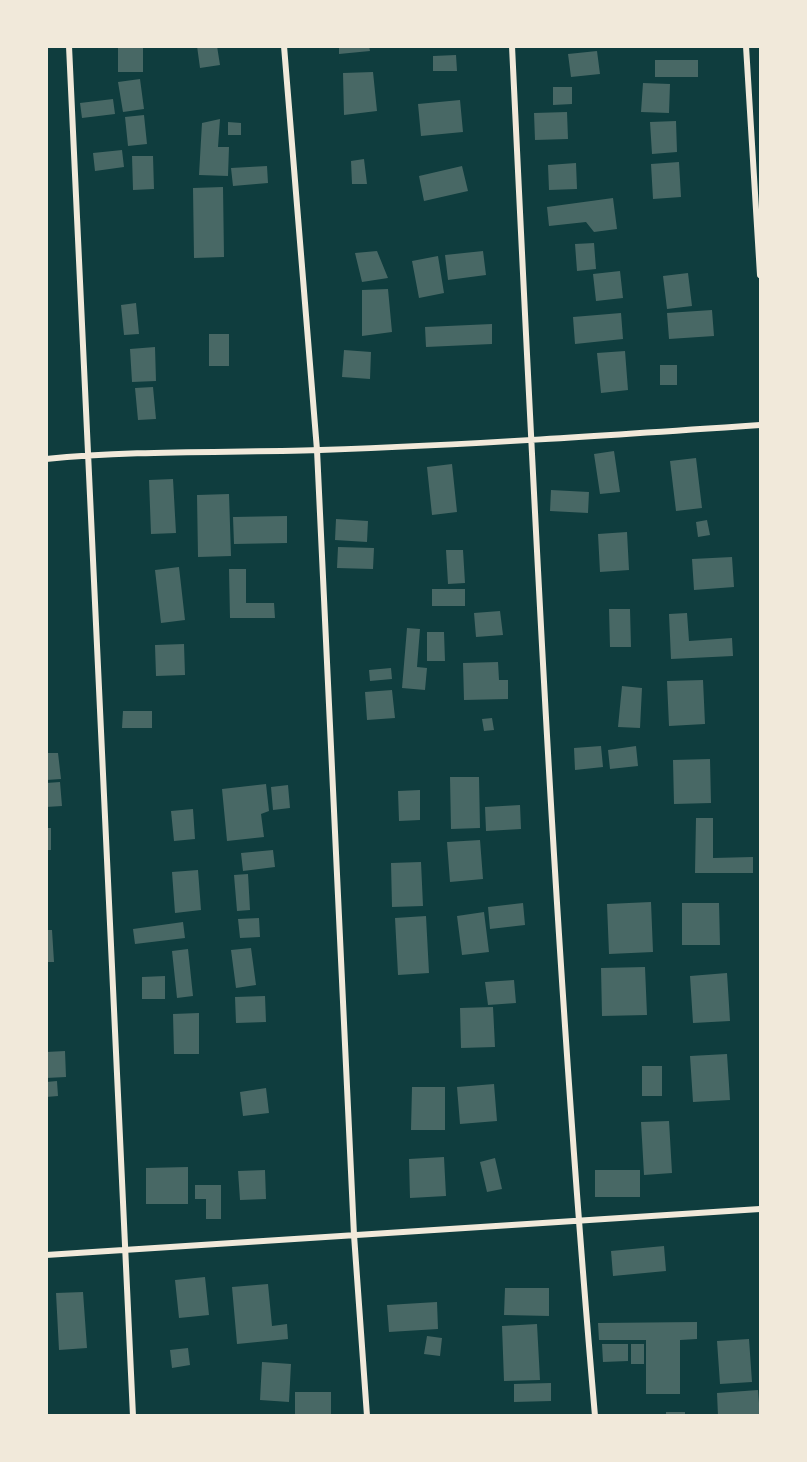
<!DOCTYPE html>
<html>
<head>
<meta charset="utf-8">
<style>
	body { margin:0 }
	#map { position:relative; width:807px; height:1462px; overflow:hidden; background:#0f3d3e; font-family:"Source Sans 3",sans-serif }
	canvas { display:block }
	.frame { position:absolute; inset:0; border:48px solid #f1e9da; pointer-events:none }
</style>
</head>
<body>
<div id="map">
<canvas width="807" height="1462"></canvas>
<div class="frame"></div>
</div>
<script>
const ctx = document.querySelector('canvas').getContext('2d');
ctx.lineJoin = 'round';
function fill(path, color) { ctx.fillStyle = color; ctx.fill(path, 'evenodd'); }
function strokePath(path, color, width, dash) { ctx.strokeStyle = color; ctx.lineWidth = width; ctx.lineCap = dash ? 'butt' : 'round'; ctx.setLineDash(dash || []); ctx.stroke(path); }
fill(new Path2D(`
	M118,46h25v26h-25z
	M197,46h20l3,19 -20,3z
	M339,46h30l1,5 -31,3z
	M597,51l3,23 -29,3 -3,-23z
	M456,55l1,16h-24v-15z
	M655,60h43v17h-43z
	M373,72l4,39 -33,4 -1,-42z
	M140,79l4,30 -21,3 -5,-30z
	M643,83l27,1 -1,29 -28,-1z
	M553,87h19v17l-19,1z
	M113,99l2,15 -33,4 -2,-15z
	M460,100l3,32 -42,4 -3,-32z
	M567,112l1,27 -33,1 -1,-27z
	M144,115l3,29 -19,2 -3,-29z
	M220,119l-2,28h11l-1,29 -29,-1 3,-52z
	M676,121l1,31 -25,2 -2,-32z
	M228,122l13,1v12h-13z
	M122,150l2,17 -29,4 -2,-18z
	M132,156h21l1,33 -21,1z
	M364,159l3,25h-15l-1,-23z
	M679,162l2,35 -28,2 -2,-35z
	M576,163l1,26 -28,1 -1,-25z
	M267,166l1,17 -35,3 -2,-18z
	M462,166l6,25 -44,10 -5,-25z
	M223,187l1,70 -30,1 -1,-70z
	M613,198l4,31 -23,3 -8,-10 -37,4 -2,-19z
	M594,243l2,26 -19,2 -2,-27z
	M377,251l11,27 -26,4 -7,-29z
	M483,251l3,24 -38,5 -3,-25z
	M438,256l6,37 -25,5 -7,-37z
	M620,271l3,27 -27,3 -3,-27z
	M688,273l4,33 -25,3 -4,-33z
	M388,289l4,43 -30,4v-46z
	M136,303l3,31 -15,1 -3,-30z
	M712,310l2,26 -45,3 -2,-26z
	M621,313l2,26 -48,5 -2,-27z
	M492,324v20l-66,3 -1,-20z
	M209,334h20v32h-20z
	M155,347l1,34 -24,1 -2,-33z
	M344,350l27,2 -1,27 -28,-2z
	M625,351l3,39 -27,3 -4,-40z
	M660,365h17v20h-17z
	M153,387l3,32 -18,1 -3,-32z
	M614,451l6,41 -20,2 -6,-40z
	M696,458l6,50 -26,3 -6,-50z
	M452,464l5,48 -25,3 -5,-48z
	M173,479l3,54 -25,1 -2,-54z
	M551,490l38,2 -1,21 -38,-2z
	M229,494l2,62 -33,1 -1,-62z
	M287,516v27l-53,1 -1,-27z
	M336,519l32,2 -1,21 -32,-2z
	M707,520l3,15 -12,2 -2,-15z
	M627,532l2,38 -29,2 -2,-38z
	M338,547l36,1 -1,21 -36,-1z
	M446,550h17l2,33 -17,1z
	M732,557l2,30 -40,3 -2,-31z
	M179,567l6,53 -24,3 -6,-53z
	M229,569h17v34h28l1,15h-45z
	M432,589h33v17h-33z
	M609,609h21l1,38h-21z
	M500,611l3,24 -27,2 -2,-24z
	M687,613l2,28 43,-3 1,18 -62,3 -2,-45z
	M407,628l13,1 -3,38 10,1 -2,22 -23,-2z
	M427,632h17l1,29h-18z
	M184,644l1,31 -29,1 -1,-31z
	M498,662l1,18h9v19l-44,1 -1,-37z
	M391,668l1,11 -22,2 -1,-11z
	M703,680l2,44 -36,2 -2,-45z
	M622,686l20,2 -2,40 -22,-1z
	M392,690l3,28 -28,2 -2,-28z
	M123,711h29v17h-30z
	M492,718l2,12 -10,1 -2,-12z
	M601,746l2,21 -28,3 -1,-22z
	M636,746l2,20 -28,3 -2,-19z
	M46,753h12l3,26 -15,1z
	M710,759l1,44 -37,1 -1,-44z
	M450,777h29l1,51 -29,1z
	M60,782l2,24 -16,1v-24z
	M266,784l3,27 -8,3 3,23 -37,4 -5,-52z
	M288,785l2,23 -17,2 -2,-23z
	M420,790v30l-21,1 -1,-30z
	M520,805l1,24 -35,2 -1,-24z
	M193,809l2,30 -21,2 -3,-30z
	M696,818h17v40l40,-1v16h-58z
	M46,828h5v22h-5z
	M480,840l3,39 -33,3 -3,-40z
	M273,850l2,17 -32,4 -2,-18z
	M421,862l2,44 -31,1 -1,-44z
	M198,870l3,40 -26,3 -3,-41z
	M248,874l2,36 -13,1 -3,-36z
	M651,902l2,50 -44,2 -2,-50z
	M523,903l2,22 -35,4 -2,-22z
	M682,903h37l1,42h-38z
	M484,912l5,40 -27,3 -5,-39z
	M426,916l3,57 -31,2 -3,-57z
	M259,918l1,19 -20,1 -2,-19z
	M183,922l2,16 -50,6 -2,-15z
	M46,930h6l2,32h-8z
	M251,948l5,37 -20,3 -5,-38z
	M188,949l5,47 -16,2 -5,-47z
	M645,967l2,48 -45,1 -1,-48z
	M727,973l3,48 -37,2 -3,-47z
	M165,976v23h-23v-22z
	M514,980l2,23 -28,2 -3,-23z
	M265,996l1,26 -30,1 -1,-26z
	M493,1007l2,40 -34,1 -1,-40z
	M199,1013v41h-25l-1,-40z
	M65,1051l1,26 -20,1v-26z
	M727,1054l3,46 -37,2 -3,-46z
	M642,1066h20v30h-20z
	M57,1081l1,15 -12,1v-15z
	M494,1084l3,37 -37,3 -3,-37z
	M412,1087h33v43h-34z
	M266,1088l3,25 -26,3 -3,-24z
	M669,1121l3,52 -28,2 -3,-53z
	M444,1157l2,39 -36,2 -1,-39z
	M495,1158l7,31 -15,3 -7,-30z
	M188,1167v37h-42v-36z
	M265,1170l1,29 -26,1 -2,-29z
	M595,1170h45v27h-45z
	M195,1185h26v34h-15v-20h-11z
	M664,1246l2,25 -53,5 -2,-25z
	M205,1277l4,38 -30,3 -4,-38z
	M268,1284l4,42 15,-2 1,15 -51,5 -5,-57z
	M505,1288h44v28l-45,-1z
	M83,1292l4,56 -28,2 -3,-57z
	M437,1302l1,27 -49,3 -2,-27z
	M697,1322v17l-17,1v54h-34v-54h-47l-1,-17z
	M537,1324l3,56 -36,1 -2,-55z
	M427,1336l15,2 -2,18 -16,-2z
	M749,1339l3,43 -32,2 -3,-43z
	M602,1344h26v17l-25,1z
	M631,1344h13v20h-13z
	M188,1348l2,17 -18,3 -2,-18z
	M262,1362l29,2 -2,38 -29,-2z
	M551,1383v18l-37,1v-18z
	M758,1390l2,26h-42l-1,-23z
	M295,1392h36v22h-36z
	M666,1412h19v4h-19z`), '#486865');
strokePath(new Path2D(`
	M69,46l64,1370
	M284,46l33,404 37,785 13,181
	M512,46c22,457 43,914 83,1370
	M746,46l14,229
	M46,459c91,-9 183,-6 274,-9 147,-5 294,-15 440,-25
	M46,1255l714,-46`), '#f1e9da', 6);
</script>
</body>
</html>
